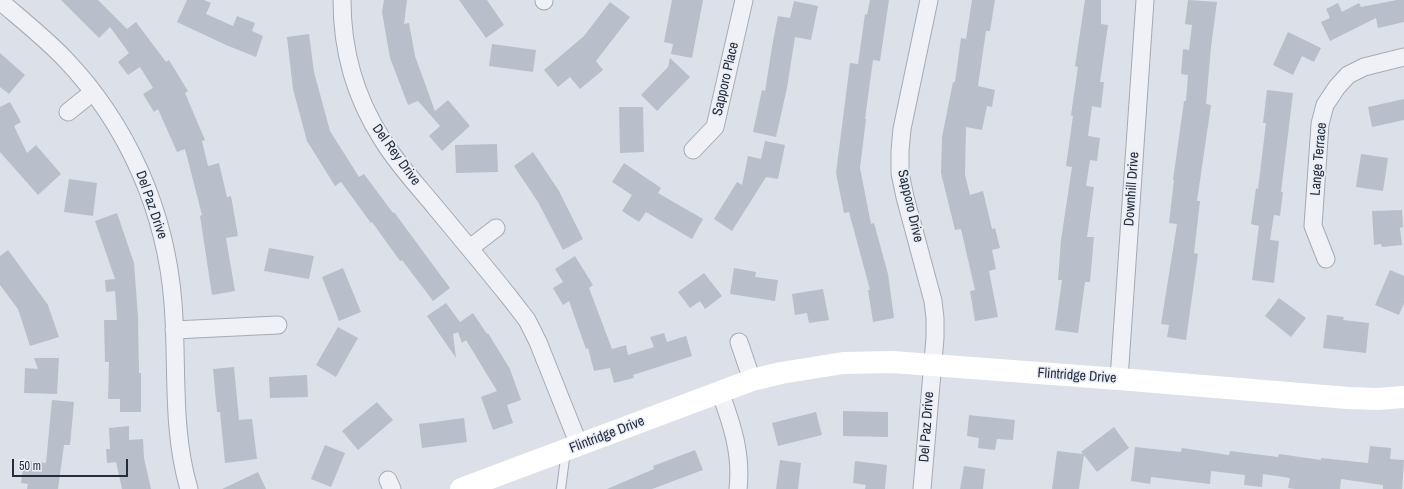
<!DOCTYPE html>
<html>
<head>
<meta charset="utf-8">
<style>
	body { margin:0 }
	#map { position:relative; width:1404px; height:489px; overflow:hidden; background:#dce0e8; font-family:"Archivo Narrow",sans-serif }
	canvas { display:block }
	.scale { position:absolute; left:12px; top:459px; width:116px; height:18px; box-sizing:border-box; border:2px solid #242c3f; border-top:0; padding-left:5px; font-size:12px; line-height:14px; white-space:nowrap; color:#242c3f; -webkit-text-stroke:3px #ebeff5; paint-order:stroke }
</style>
</head>
<body>
<div id="map">
<canvas width="1404" height="489"></canvas>
<div class="scale">50 m</div>
</div>
<script>
const ctx = document.querySelector('canvas').getContext('2d');
ctx.lineJoin = 'round';
function fill(path, color) { ctx.fillStyle = color; ctx.fill(path, 'evenodd'); }
function strokePath(path, color, width, dash) { ctx.strokeStyle = color; ctx.lineWidth = width; ctx.lineCap = dash ? 'butt' : 'round'; ctx.setLineDash(dash || []); ctx.stroke(path); }
function drawText(font, color, halo, rows, align = 'center') {
  ctx.font = font + ' "Archivo Narrow",sans-serif'; ctx.lineWidth = 3.5; ctx.setLineDash([]); ctx.textBaseline = 'middle'; ctx.strokeStyle = halo; ctx.fillStyle = color; for (const [text, x, y, turn = 0] of rows) {
    ctx.save(); ctx.translate(x, y); ctx.rotate((+turn || 0) * Math.PI / 180); ctx.textAlign = isNaN(turn) ? turn : align; if (halo) ctx.strokeText(text, 0, 0); ctx.fillText(text, 0, 0); ctx.restore();
  }
}
fill(new Path2D(`
	M61,0h37l29,29 9,-7 30,40 3,-2 19,31 -3,2 20,47 -3,1 6,25 11,-3 8,34 4,-1 7,40 -12,2 9,53 -23,4 -12,-79 2,-1 -17,-66 -8,3 -19,-43 -4,3 -11,-18 10,-6 -13,-21 -12,8 -10,-13 11,-9 -19,-26 -11,11z
	M187,0h17l7,3 -5,11 27,12 4,-10 18,7 -3,8 11,5 -7,21 -30,-12 -49,-23z
	M384,0h23l-3,24 5,-1 6,33 20,55 13,-11 22,26 -28,25 -13,-15 11,-10 -22,-25 -10,4 -18,-47 -8,-46z
	M459,0h28l17,25 -18,13z
	M672,0h31l-11,58 -21,-4 2,-10 -9,-2z
	M870,0h19l-9,61 -7,-1 -8,59h1l-6,49 11,56 3,-1 14,51 6,44 -21,4 -5,-32h2l-21,-78 -5,1 -8,-40 14,-110 8,1 7,-50 2,1z
	M972,0h23l-5,31h-4l-8,55 17,4 -3,17 -5,-1 -5,24 -16,-3 -1,48 5,20 13,-4 9,38 3,-1 5,20 -8,2 4,19 -7,2 9,46 -23,4 -5,-30 5,-1 -14,-61 -6,1 -14,-57 1,-36 11,-55h2l6,-44 5,1z
	M1085,0h16v24l7,1 -8,57h4l-3,26 -9,-2 -4,30 12,2 -3,23 -7,-1 -4,26 8,1 -7,50h7l-4,45h-5l-7,51 -23,-3 7,-50h-4l3,-40 11,-73 -6,-1 7,-50 -2,-1 7,-48 -3,-1z
	M1188,0l29,2 -6,45 -5,57 5,1 -14,96h3l-6,52 4,1 -12,86 -19,-3 2,-12 -8,-1 16,-100 -8,-1 5,-43h-1l11,-79h2l2,-26 -7,-1 2,-25 6,1 3,-25 -7,-1z
	M1397,0h7v22l-26,6 -2,-10 -46,23 -9,-19 9,-4 -4,-9 12,-6 4,9 17,-9 2,4z
	M794,1l24,5 -7,34 -16,-3 -8,51 -11,49 -23,-5 9,-42 3,1 8,-50 5,-25 12,2z
	M610,2l20,15 -34,44 7,9 -23,19 -10,-12 -12,10 -14,-17 40,-34z
	M1288,32l33,16 -7,14 -12,-6 -9,19 -20,-10z
	M309,34l5,38 16,59 29,46 5,-3 29,39 1,-1 56,76 -17,13 -31,-41 -2,1 -28,-39 -1,1 -30,-41 -6,4 -28,-45 -14,-52 -6,-52z
	M492,44l44,6 -3,22 -44,-6z
	M0,53l25,22 -16,19 -9,-7z
	M670,58l20,19 -33,34 -16,-16 27,-28z
	M1267,90l26,3 -12,99h2l-3,24 -6,-1 -4,25 9,1 -5,42 -22,-3 7,-54 -8,-2 5,-36 2,1 8,-66h-3z
	M1404,99v21l-32,7 -4,-20z
	M10,102l11,20 -7,4 13,27 9,-8 25,29 -23,21 -38,-43v-45z
	M619,107h24l1,45 -24,1z
	M765,141l20,4 -7,34 -12,-2 -34,54 -18,-12 23,-37 5,3 6,-29 13,3z
	M497,144l1,28 -42,1 -1,-28z
	M533,152l26,39 24,48 -20,11 -25,-48 -24,-36z
	M1361,154l27,4 -5,33 -27,-4z
	M624,163l37,25 -3,5 45,26 -11,20 -46,-27 -7,10 -17,-11 10,-16 -20,-13z
	M69,179l28,4 -4,33 -29,-4z
	M1402,210l1,17 -3,1 2,17 -20,2 -1,-3 -7,1 -2,-34z
	M117,213l17,50 4,54 1,56h2v39h-21v-13h-12l1,-37h-4l-1,-42h13l-2,-29 -9,1 -1,-12 10,-1 -20,-58z
	M269,248l45,8 -5,23 -45,-8z
	M8,250l40,55 11,32 -29,9 -12,-37 -18,-24v-29z
	M575,256l18,29 -4,3 23,61 14,-4 2,10 26,-8 -4,-10 14,-4 3,9 19,-6 6,20 -59,19 1,3 -20,5 -4,-15 -16,3 -6,-23 -2,1 -17,-48 -6,4 -10,-17 10,-6 -8,-13z
	M343,268l18,44 -22,9 -17,-44z
	M734,268l22,4 -1,5 23,3 -3,21 -45,-7z
	M1390,270l14,6v27l-5,12 -24,-10z
	M704,273l18,23 -17,13 -5,-8 -10,7 -12,-16z
	M823,289l6,31 -20,3 -2,-10 -12,2 -3,-21z
	M1279,298l27,20 -15,19 -26,-21z
	M446,303l14,19 13,-9 14,21 1,-1 22,36 11,31 -14,5 6,18 -20,7 -12,-33 16,-6 -31,-51 -4,3 -4,-11 -5,2 3,24 -29,-42z
	M1327,315l17,2 -1,3 26,3 -3,30 -43,-5z
	M338,327l20,11 -22,39 -20,-12z
	M34,358h25l-2,36 -33,-1 1,-25 13,1z
	M234,367l5,53 13,-1 5,40 -32,4 -5,-51h-3l-4,-43z
	M307,375l1,22 -38,1 -1,-21z
	M52,400l22,2 -4,43h-6l-6,44h-31l1,-5 -7,-1 3,-23 22,3z
	M377,402l16,18 -35,30 -16,-19z
	M843,411l45,1v25l-45,-1z
	M816,412l6,23 -44,11 -6,-23z
	M969,415l46,5 -2,20 -16,-1 -2,11 -17,-2 1,-10 -12,-2z
	M464,418l3,24 -45,6 -3,-24z
	M129,426v14l14,-1 1,19 7,31h-29l-6,-27 -9,1 -1,-14h4l-1,-21z
	M1114,427l15,21 -32,24 -13,-17 -5,34h-27l5,-38 26,3 -2,-2z
	M325,445l20,8 -14,34 -20,-8z
	M1370,446l21,2 -1,11 14,1 -2,29h-19v-4l-42,-6 -1,10h-45l-7,-1 2,-10 -27,-4 -1,13 -18,-2 1,-10 -34,-4 -1,13 -59,-7 -1,7 -19,-3 4,-34 46,5 1,-4 47,7 1,-4 48,6 1,-3 42,6v-2l47,5z
	M695,450l8,20 -51,19h-45l47,-20 -1,-3z
	M780,460l21,3 -3,26h-22z
	M855,461l32,4 -2,24h-20l1,-4 -13,-2z
	M964,466l21,3 -2,20h-23z
	M258,472l8,17h-44z`), '#b9becb');
const lane = new Path2D(`
	M561,489l5,-38`);
const street = new Path2D(`
	M342,0c0,49 13,97 40,139 15,25 36,47 54,69 25,30 50,60 74,90l17,22 11,22 41,103
	M0,1c22,19 45,37 65,58 63,66 101,153 108,244 5,61 -2,126 16,186
	M544,1v-1
	M68,112l25,-20
	M693,150l22,-23 29,-127
	M470,248l26,-20
	M1326,259l-13,-33 7,-102 5,-19 12,-18 11,-12 16,-8 40,-10
	M174,330l104,-5
	M739,342l13,38
	M1119,379l26,-379
	M720,392c12,32 22,62 18,97
	M388,480l4,9
	M922,489l13,-151v-20l-2,-17 -28,-104 -5,-24v-22l2,-22 27,-129`);
strokePath(lane, '#a5aab5', 10);
strokePath(street, '#a5aab5', 19);
strokePath(lane, '#eff1f6', 8);
strokePath(street, '#eff1f6', 17);
strokePath(new Path2D(`
	M461,489l291,-109 29,-7 62,-10 49,-1 227,17 229,19 30,1 26,-2`), '#fff', 22);
drawText('14px', '#242c3f', '#ebeff5', [
	["Sapporo Place",726,79,-77],
	["Del Rey Drive",396,155,54],
	["Lange Terrace",1319,159,-85],
	["Downhill Drive",1132,189,-86],
	["Del Paz Drive",151,205,71],
	["Sapporo Drive",910,206,77],
	["Flintridge Drive",1077,376,4],
	["Del Paz Drive",927,427,-86],
	["Flintridge Drive",607,435,-21]
]);
</script>
</body>
</html>
